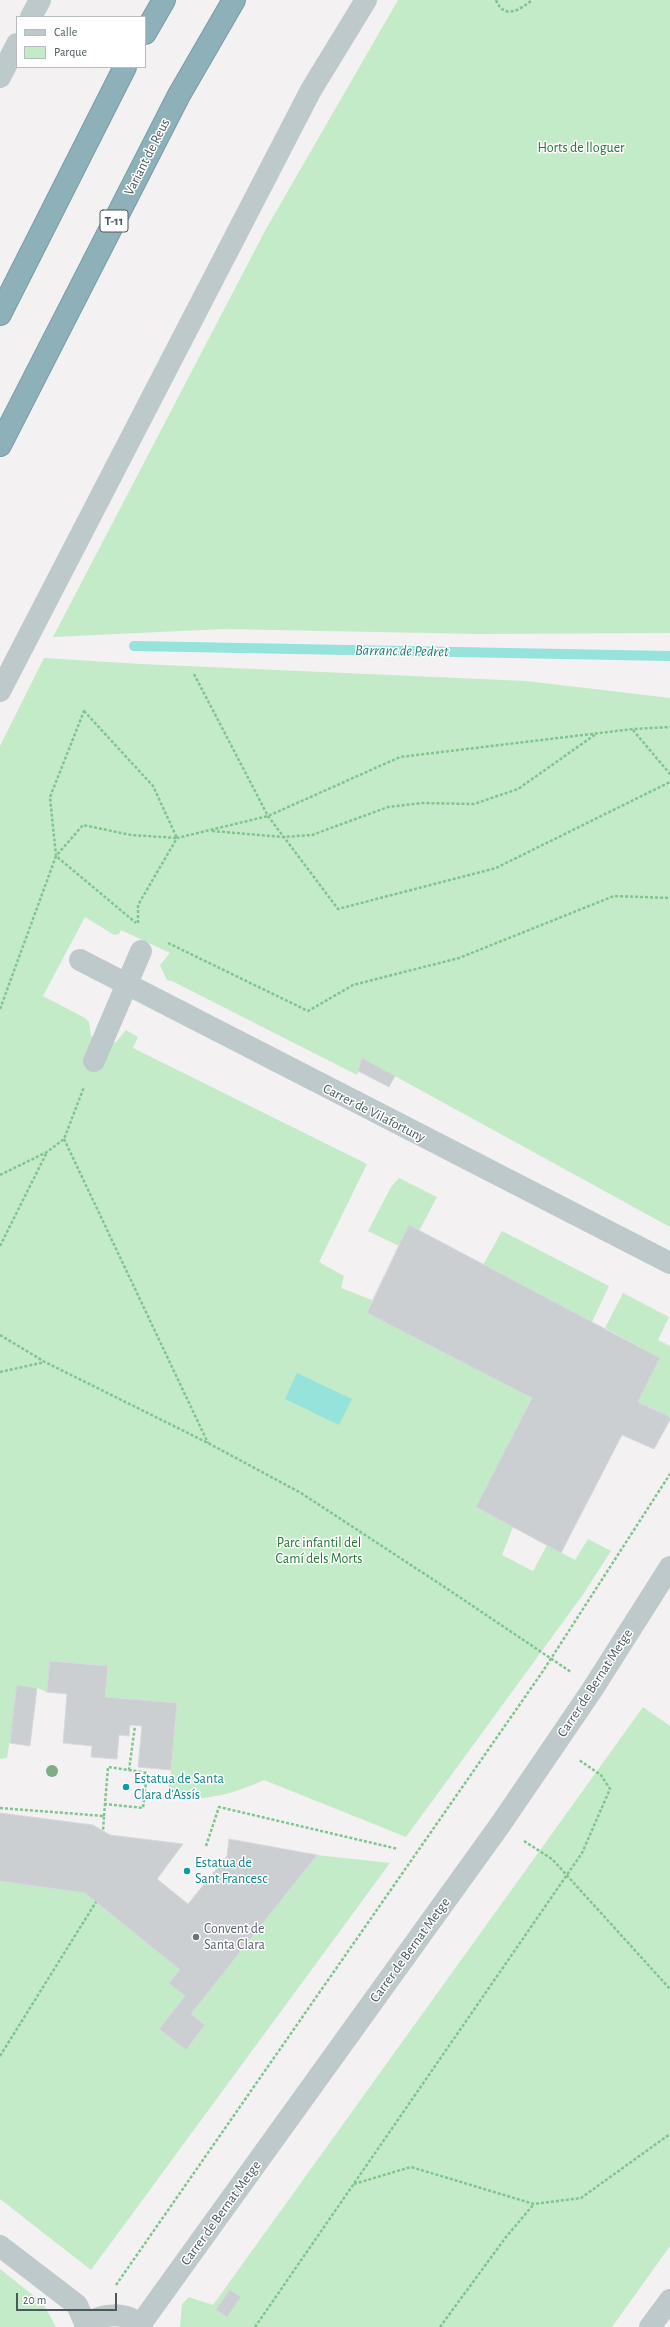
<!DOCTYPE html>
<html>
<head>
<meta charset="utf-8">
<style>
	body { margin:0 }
	#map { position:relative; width:670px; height:2327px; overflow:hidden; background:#f3f1f1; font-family:"Alegreya Sans",sans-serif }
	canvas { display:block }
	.legend { position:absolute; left:16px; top:16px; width:130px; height:52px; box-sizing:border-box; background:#fff; border:1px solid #b7bdbe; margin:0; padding:5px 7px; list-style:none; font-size:12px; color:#4a595c }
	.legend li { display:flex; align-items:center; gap:8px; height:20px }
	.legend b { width:20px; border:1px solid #b7bdbe }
	.scale { position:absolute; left:16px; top:2293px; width:101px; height:18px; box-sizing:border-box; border:2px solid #4a595c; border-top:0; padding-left:5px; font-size:12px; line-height:14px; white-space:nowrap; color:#4a595c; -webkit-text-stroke:3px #fff; paint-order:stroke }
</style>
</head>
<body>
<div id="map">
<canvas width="670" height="2327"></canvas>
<ul class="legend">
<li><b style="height:5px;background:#bec9cb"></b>Calle</li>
<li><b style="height:11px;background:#c4ebc8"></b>Parque</li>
</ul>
<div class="scale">20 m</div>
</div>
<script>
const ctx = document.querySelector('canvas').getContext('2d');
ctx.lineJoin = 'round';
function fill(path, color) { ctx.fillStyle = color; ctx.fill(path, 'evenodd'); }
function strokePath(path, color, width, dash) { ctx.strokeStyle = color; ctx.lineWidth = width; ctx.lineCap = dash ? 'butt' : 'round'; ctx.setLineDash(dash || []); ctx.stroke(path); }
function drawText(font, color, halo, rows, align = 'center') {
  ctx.font = font + ' "Alegreya Sans",sans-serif'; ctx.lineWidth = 3; ctx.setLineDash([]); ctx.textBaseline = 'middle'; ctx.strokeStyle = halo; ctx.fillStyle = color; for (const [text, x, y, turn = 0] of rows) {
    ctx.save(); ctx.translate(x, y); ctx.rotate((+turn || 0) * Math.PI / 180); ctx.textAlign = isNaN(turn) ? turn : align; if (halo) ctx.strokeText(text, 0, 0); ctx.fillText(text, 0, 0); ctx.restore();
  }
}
fill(new Path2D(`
	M398,0h272v633l-191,1 -255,-5 -171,8 213,-408z
	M44,658l97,6 385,17 144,17v529l-308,-169 -5,17 -185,-94 -5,-1 -7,-15 10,-12 -49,-23 -2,4 -5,1 -29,-18 -42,79 42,22 4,4 2,14 16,9 9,-3 10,-12 12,7 -5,11 234,116 -48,98 25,14 -3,12 31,12 -5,13 165,85 -55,109 36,20 -11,28 31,16 14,-26 28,15 13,-21 23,12 -29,45 -176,241 -142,-57c-30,14 -61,22 -94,17l-4,-3 4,-13 7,-78 -72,-6 3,-31 -58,-5 -3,31 -10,-4 -19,-2 -11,72 -7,1v-1013z
	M399,1178l38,19 -18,34 -20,15 -31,-15 23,-44z
	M502,1231l107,55 -17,36 -109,-57z
	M623,1293l46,24 -11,23 12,6v71l-32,-15 22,-44 -55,-30z
	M643,1707l27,19v520l-58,81h-432l2,-23 7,-7 24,8z
	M317,1855l73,8 -299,407 -91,-71v-318l85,12 95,77 5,26 -26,33 27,21 19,-25 -14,-11z
	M0,2269l43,34 13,24h-56z`), '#c4ebc8');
fill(new Path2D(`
	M297,1373l55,26 -13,26 -54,-26z`), '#96e3dc');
strokePath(new Path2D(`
	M134,646l536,10`), '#96e3dc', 10);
const building = new Path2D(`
	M362,1058l33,18 -6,11 -31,-16z
	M409,1225l251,133 -22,44 32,15v3l-16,29 -32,-14 -61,118 -85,-46 56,-109 -165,-85z
	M50,1661l58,5 -3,31 72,6 -6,67 -33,-3 4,-41 -12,-1 -1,11 -10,-1 -2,24 -26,-2 1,-11 -29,-3 4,-49 -20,-2z
	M17,1685l20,3 -7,58 -20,-3z
	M0,1813l93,12 17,10 73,9 -26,35 31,25 39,-48 2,-17 88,16 -126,159 14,11 -19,25 -27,-21 26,-33 -16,-13 11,-13 -95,-77 -85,-12z
	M230,2290l11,7 -14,20 -11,-7z`);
fill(building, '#cbcfd2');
strokePath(building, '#d5d9db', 1);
const motorway = new Path2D(`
	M145,33l19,-33
	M0,314l125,-247
	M0,445l179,-350 55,-95`);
strokePath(motorway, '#799ca5', 24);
strokePath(new Path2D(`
	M496,0c8,20 24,10 36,0
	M194,674l74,142 70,93 158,-41 174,-86
	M84,711l69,75 24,52 -46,-3 -48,-10 -27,31 -6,-59z
	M633,730l37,44
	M212,831l71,6 29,-2 76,-28 34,-4 52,1 44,-15 78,-55
	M138,923v-18l39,-67 91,-22 132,-59 233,-28 37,-2
	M168,943l140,68 45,-26 106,-27 155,-62 56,2
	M0,1009l56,-153 80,67
	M64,1139l144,304
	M0,1175l47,-23 17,-13 20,-52
	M0,1246l47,-94
	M0,1335l45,27 163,81 93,50 145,95 125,84
	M0,1372l45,-10
	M104,1804l39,4 4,-35 -18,-3
	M0,1808l104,8 -1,15
	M104,1816l4,-49 21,3 6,-44
	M524,1841l28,18 118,130
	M206,1846l13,-39 179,42
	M0,2056l96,-154
	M354,2184l57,-17 123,37 47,-6 89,-64
	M116,2285l427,-614 127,-197
	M255,2327l327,-474 28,-64 -9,-14 -22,-15
	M440,2327l66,-90 28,-33`), '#80c58e', 2.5, [3, 2]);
strokePath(new Path2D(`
	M80,960l590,303
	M94,1061l47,-110
	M0,2246l77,59 9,20
	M140,2325l360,-500 92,-135 78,-123
	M85,2327c15,-15 42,-16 57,0
	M650,2327l20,-27`), '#bec9cb', 22);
strokePath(new Path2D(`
	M31,17l9,-17
	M0,77l17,-33
	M0,691l311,-601 55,-90`), '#bec9cb', 22);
strokePath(motorway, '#8eb0b9', 22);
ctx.fillStyle = '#80ad88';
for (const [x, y] of [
	[52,1771]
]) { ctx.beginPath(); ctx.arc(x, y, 6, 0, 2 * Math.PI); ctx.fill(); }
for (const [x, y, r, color] of [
	[126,1787,4,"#0f9aa8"],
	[187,1871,4,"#0f9aa8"],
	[196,1937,4,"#6b7280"]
]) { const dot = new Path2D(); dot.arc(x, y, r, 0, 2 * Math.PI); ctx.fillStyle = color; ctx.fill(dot); strokePath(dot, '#fff', 1.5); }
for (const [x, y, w] of [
	[114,221,28]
]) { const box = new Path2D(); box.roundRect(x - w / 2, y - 11, w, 22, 3); ctx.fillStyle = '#fff'; ctx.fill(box); strokePath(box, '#4a595c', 1); }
drawText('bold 13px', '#4a595c', null, [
	["T-11",114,221]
]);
drawText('14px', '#227632', '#fff', [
	["Horts de lloguer",581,148],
	["Parc infantil del",319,1543],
	["Camí dels Morts",319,1559]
]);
drawText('14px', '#4a595c', '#fff', [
	["Variant de Reus",147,157,-63],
	["Carrer de Vilafortuny",374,1113,27],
	["Carrer de Bernat Metge",595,1683,-57],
	["Carrer de Bernat Metge",410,1950,-54],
	["Carrer de Bernat Metge",221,2213,-54]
]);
drawText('14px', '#0d838f', '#fff', [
	["Estatua de Santa",134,1779],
	["Clara d'Assís",134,1795],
	["Estatua de",195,1863],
	["Sant Francesc",195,1879]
], 'left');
drawText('14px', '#5b616d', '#fff', [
	["Convent de",204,1929],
	["Santa Clara",204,1945]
], 'left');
drawText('italic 15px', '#1a8177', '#fff', [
	["Barranc de Pedret",402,651,1]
]);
</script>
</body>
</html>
